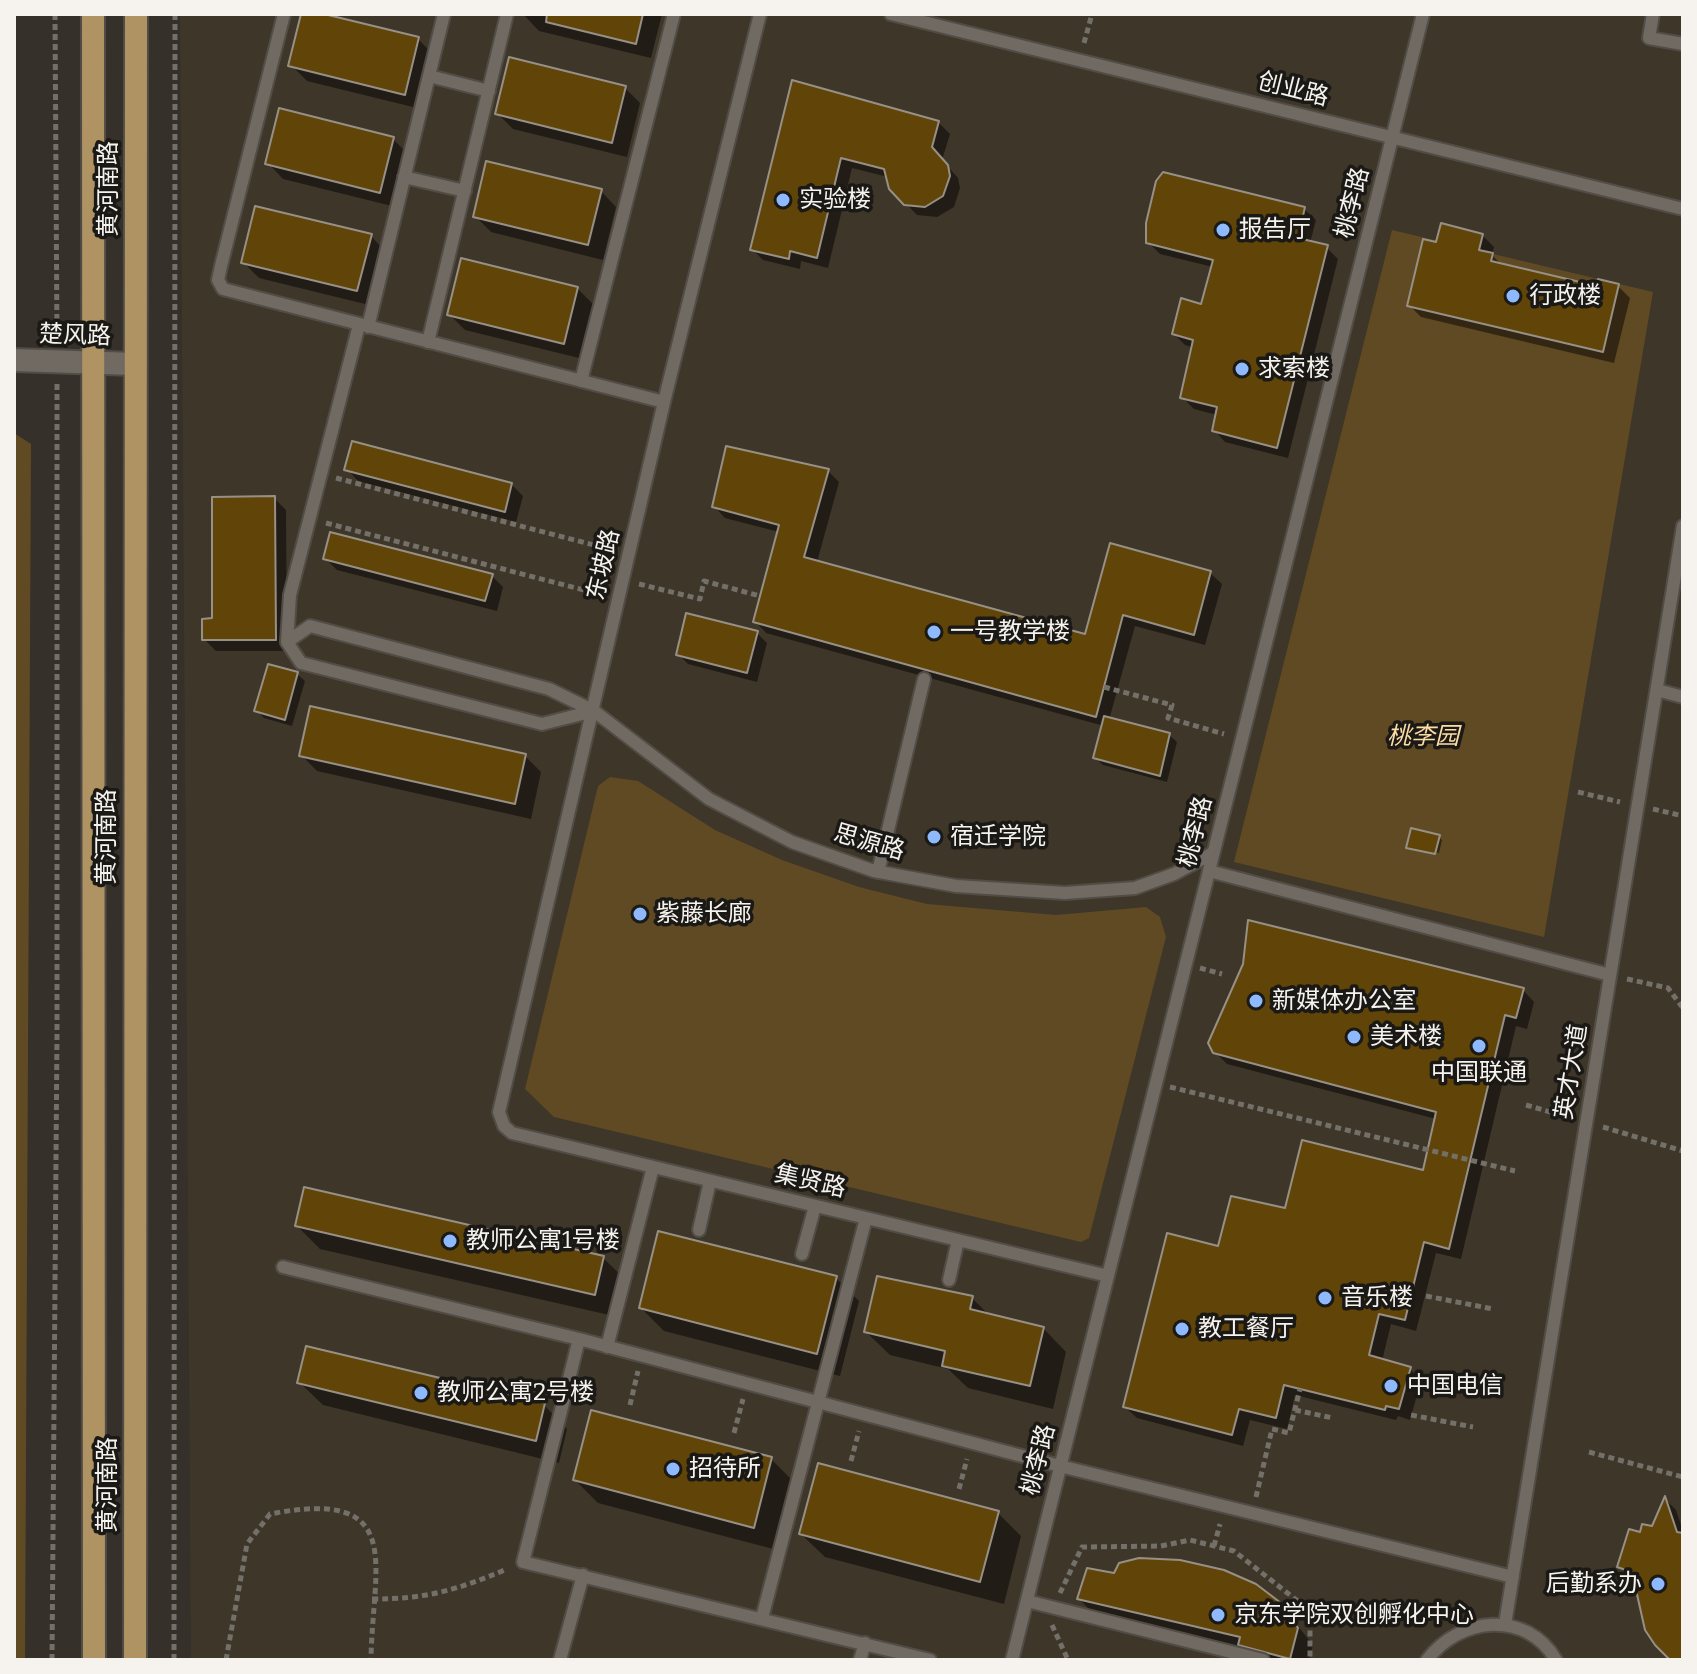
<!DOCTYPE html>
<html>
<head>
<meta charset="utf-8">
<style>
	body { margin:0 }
	#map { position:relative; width:1697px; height:1674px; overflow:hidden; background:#353029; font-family:Bitter,serif }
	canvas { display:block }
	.frame { position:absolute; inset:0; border:16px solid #f6f3ee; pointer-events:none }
</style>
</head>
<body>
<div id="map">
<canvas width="1697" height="1674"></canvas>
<div class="frame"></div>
</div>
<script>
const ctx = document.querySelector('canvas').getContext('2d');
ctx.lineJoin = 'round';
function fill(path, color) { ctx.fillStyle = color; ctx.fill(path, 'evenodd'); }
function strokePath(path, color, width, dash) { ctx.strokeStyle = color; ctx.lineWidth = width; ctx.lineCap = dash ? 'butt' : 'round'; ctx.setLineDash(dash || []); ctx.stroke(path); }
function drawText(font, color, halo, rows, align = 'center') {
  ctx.font = font + ' Bitter,"Noto Sans SC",serif'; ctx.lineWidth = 7; ctx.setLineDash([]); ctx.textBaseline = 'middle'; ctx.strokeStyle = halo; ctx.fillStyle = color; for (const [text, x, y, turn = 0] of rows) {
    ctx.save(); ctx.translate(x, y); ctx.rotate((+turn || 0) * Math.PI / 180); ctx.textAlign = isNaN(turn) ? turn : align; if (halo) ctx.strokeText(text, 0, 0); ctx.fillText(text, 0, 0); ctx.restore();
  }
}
fill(new Path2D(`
	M180,14h1503v1646h-1492z`), '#3e3629');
fill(new Path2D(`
	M1392,230l261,62 -109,645 -310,-75z
	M14,433l17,11 -6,1216h-11z
	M610,777l28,4 77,49 67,30 77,27 68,17 129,11 90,-8 14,10 6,20 -77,301 -8,4 -527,-125 -29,-28 73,-303z`), '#604a24');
fill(new Path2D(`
	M303,14l115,25 16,16 -13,54 -114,-28 -16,-16z
	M523,14h139l-11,44 -112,-27z
	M794,83l144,39 12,12 -8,26 16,18 2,10 -6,19 -17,10 -20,-2 -26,-27 -3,-11 -36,-9 -24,100 -27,-7 -1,8 -37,-9 -11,-11z
	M624,87l16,16 -13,54 -114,-28 -16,-16z
	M393,139l16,16 -13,52 -113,-28 -15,-16z
	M601,191l15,16 -13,53 -112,-28 -16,-16z
	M1304,209l12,11 -6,23 16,4 12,12 -50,199 -63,-16 -11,-12 3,-15 -23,-6 -12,-12 12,-49 -9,-3 -11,-11 29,-27 10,-40 -53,-13 -12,-12z
	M1482,235l12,12 -2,8 10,10 96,23 20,-2 12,12 -16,65 -193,-46 -12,-12z
	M371,236l15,16 -13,54 -114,-28 -16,-16z
	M577,288l16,16 -14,54 -114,-28 -16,-16z
	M347,469l164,15 12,12 -7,26 -158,-41z
	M828,471l11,11 -22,80 269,75 25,-91 99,27 12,11 -17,61 -70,-19 -26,94 60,15 8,7 -10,40 -64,-17 -8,-7 9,-32 -338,-93 -11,-12 24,-89 -54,-14 -11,-12z
	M274,498l12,12 1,141h-71l-12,-12z
	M325,558l167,18 11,11 -6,24 -160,-41z
	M757,633l10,10 -10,39 -69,-18 -10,-10z
	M297,674l8,7 -13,45 -28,-8 -7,-7z
	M301,755l224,1 16,16 -10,47 -214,-48z
	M1439,837l3,3 -3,13 -30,-7z
	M1523,990l11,12 -7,27 -11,-3 -55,233 -25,-6 -20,78 -25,-7 -9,37 28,8 11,12 -11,39 -12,-4 -2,4 -101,-25 -8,34 -37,-9 -7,26 -106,-28 -12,-11 95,-159 66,-37 139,-39 11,-53 -209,-55 -12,-12z
	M297,1226l306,32 24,23 -9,36 -298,-68z
	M879,1276l93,22 18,18 53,12 23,24 -13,57 -85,-21 -20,-19 -58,-14 -24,-23z
	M836,1278l23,23 -19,75 -176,-45 -23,-23z
	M299,1382l245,23 23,24 -8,34 -236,-58z
	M771,1459l24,24 -18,67 -179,-47 -23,-23z
	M1666,1500l10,10 7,21v129h-10l-37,-80 -16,-14 22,-31 11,-7z
	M998,1513l23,23 -17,68 -179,-47 -24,-23z
	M1116,1575l164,29 33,41 -4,15h-52l-11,-11 -151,-34 -16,-16z`), '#0007');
const building = new Path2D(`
	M301,14h23l95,23 -14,58 -117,-29z
	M547,14h96l-7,30 -90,-22z
	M509,57l117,29 -14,57 -117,-29z
	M792,80l147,41 -7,26 16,18 2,11 -7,20 -18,11 -21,-2 -15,-16 -5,-20 -43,-11 -24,100 -27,-7 -1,8 -39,-9z
	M279,108l115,29 -14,56 -115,-29z
	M486,161l116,28 -14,56 -115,-28z
	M1163,172l142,35 -7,31 30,7 -51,203 -65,-17 5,-24 -37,-9 13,-58 -21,-6 9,-36 20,6 12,-44 -67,-17v-20l10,-42z
	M255,206l117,28 -15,57 -116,-28z
	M1441,223l42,11 -4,16 14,3 -2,8 106,25 1,-7 21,5 -16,68 -196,-46 16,-67 13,3z
	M461,258l117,29 -14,57 -117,-29z
	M352,441l160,42 -7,29 -161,-42z
	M726,446l103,23 -25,88 281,77 25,-91 101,28 -17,64 -71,-20 -27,102 -343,-95 26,-97 -67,-18z
	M275,496l1,144h-74v-21l10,-1v-121z
	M330,532l163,42 -8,27 -162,-42z
	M686,613l72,18 -11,42 -71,-18z
	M268,664l30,8 -13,48 -31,-9z
	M310,706l216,48 -11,50 -216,-48z
	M1104,716l66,17 -10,43 -67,-18z
	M1411,828l29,7 -5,19 -29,-6z
	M1248,920l276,68 -8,30 -11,-3 -56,234 -25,-7 -19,78 -26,-6 -10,41 42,12 -12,42 -13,-3 -1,4 -101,-25 -8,33 -37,-9 -7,26 -109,-28 44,-174 51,13 13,-50 54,12 17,-68 121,30 13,-58 -223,-59 -5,-10 35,-79z
	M304,1187l300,69 -9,39 -300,-69z
	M658,1231l179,45 -20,78 -178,-46z
	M877,1276l96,20 -3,13 74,18 -14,59 -88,-20 3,-15 -81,-19z
	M306,1346l239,57 -9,38 -239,-58z
	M591,1410l181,47 -18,71 -181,-48z
	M818,1463l181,48 -19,71 -181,-48z
	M1665,1496l12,36 6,1v127h-13l-15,-15 -10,-15 -13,-58 -15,-5 12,-38 11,3 2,-8 10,2z
	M1139,1558l41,2 44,10 32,14 25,19 17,25 -8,31 -52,-14 2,-8 -163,-38 10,-31 27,5 5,-10z`);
fill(building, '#614408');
strokePath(building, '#969087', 2);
const service = new Path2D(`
	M284,14l-63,252 -3,14 5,9 441,113
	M760,14l-96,388 -165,710 5,14 8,7 596,143
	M891,14l792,195
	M1653,14l-4,24 34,6
	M429,76l60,15
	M404,177l61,14
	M368,327l76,-313
	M428,342l79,-328
	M581,381l93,-367
	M287,642l3,-47 69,-270
	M1657,690l26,7
	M594,711l-52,13 -241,-61 -14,-21 23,-16 239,63 45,22 115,88 83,43 82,29 82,15 109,7 70,-5 39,-14 39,-21
	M1209,871l401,104
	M878,872l46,-193
	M699,1230l11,-49
	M802,1254l13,-48
	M283,1267l296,72
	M949,1280l9,-40
	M607,1347l46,-180
	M1027,1601l236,59
	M762,1618l104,-400
	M1505,1624l178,-1098
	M560,1660l23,-85
	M860,1660l5,-17
	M930,1660l-407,-98 56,-223 481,127 453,111
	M1012,1660l411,-1646
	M1427,1660c32,-43 99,-51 129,0`);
const tertiary = new Path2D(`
	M14,360l121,4`);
const primary = new Path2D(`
	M93,14l1,1646
	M135,1660l1,-1646`);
strokePath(service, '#514d46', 16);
strokePath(tertiary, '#514d46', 26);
strokePath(primary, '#514d46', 26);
strokePath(new Path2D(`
	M55,14l2,327
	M1084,43l8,-29
	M336,478l277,72
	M326,523l277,72
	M639,584l61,15 4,-18 56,15
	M1104,687l68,18 -4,13 56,16
	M1578,792l42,10
	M1653,809l30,7
	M1200,968l22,6
	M1627,979l41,9 15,20
	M1170,1087l345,84
	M1526,1105l45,13
	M1603,1127l80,24
	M1426,1296l67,13
	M630,1405l8,-34
	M1295,1410l38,8
	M1411,1415l62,12
	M734,1433l9,-34
	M1589,1452l94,25
	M851,1461l8,-30
	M959,1489l8,-30
	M1256,1497l16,-68 17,4 11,-44
	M1214,1546l6,-22
	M1060,1593l22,-46 79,-1 29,-6 44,11 70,55 6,11v43
	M372,1599c55,0 85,-9 135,-30
	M1052,1625l16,35
	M52,1660l5,-626v-651
	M174,1660l1,-1646
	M226,1660l21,-116 23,-30c138,-27 102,52 101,146`), '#736f69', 5, [6, 4]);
strokePath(service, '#706a62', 12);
strokePath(tertiary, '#706a62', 22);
strokePath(primary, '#b09363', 22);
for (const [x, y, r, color] of [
	[783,200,8,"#8eb9fc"],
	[1223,230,8,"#8eb9fc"],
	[1513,296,8,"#8eb9fc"],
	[1242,369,8,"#8eb9fc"],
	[934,632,8,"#8eb9fc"],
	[934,837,8,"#8eb9fc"],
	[640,914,8,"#8eb9fc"],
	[1256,1001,8,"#8eb9fc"],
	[1354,1037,8,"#8eb9fc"],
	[1479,1046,8,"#8eb9fc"],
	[450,1241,8,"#8eb9fc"],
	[1325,1298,8,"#8eb9fc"],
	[1182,1329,8,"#8eb9fc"],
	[1391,1386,8,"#8eb9fc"],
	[421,1393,8,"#8eb9fc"],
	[673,1469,8,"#8eb9fc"],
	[1658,1584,8,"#8eb9fc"],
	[1218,1615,8,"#8eb9fc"]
]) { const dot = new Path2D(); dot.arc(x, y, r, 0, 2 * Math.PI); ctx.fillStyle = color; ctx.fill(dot); strokePath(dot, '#1b1915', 3); }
drawText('24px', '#f6f3ee', '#1b1915', [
	["创业路",1293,90,14],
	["黄河南路",109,189,-90],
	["桃李路",1353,203,-76],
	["楚风路",75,336,2],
	["东坡路",604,565,-77],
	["桃李路",1196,832,-76],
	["黄河南路",107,837,-90],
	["思源路",869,843,16],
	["英才大道",1572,1072,-81],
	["集贤路",810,1182,13],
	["桃李路",1039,1460,-76],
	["黄河南路",108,1485,-90]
]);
drawText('24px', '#f6f3ee', '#1b1915', [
	["实验楼",799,200],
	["报告厅",1239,230],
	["行政楼",1529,296],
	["求索楼",1258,369],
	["一号教学楼",950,632],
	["宿迁学院",950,837],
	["紫藤长廊",656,914],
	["新媒体办公室",1272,1001],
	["美术楼",1370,1037],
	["中国联通",1479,1073,"center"],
	["教师公寓1号楼",466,1241],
	["音乐楼",1341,1298],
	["教工餐厅",1198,1329],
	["中国电信",1407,1386],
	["教师公寓2号楼",437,1393],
	["招待所",689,1469],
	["后勤系办",1642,1584,"right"],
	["京东学院双创孵化中心",1234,1615]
], 'left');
drawText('italic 24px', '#fcdba5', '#1b1915', [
	["桃李园",1423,737]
]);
</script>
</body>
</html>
